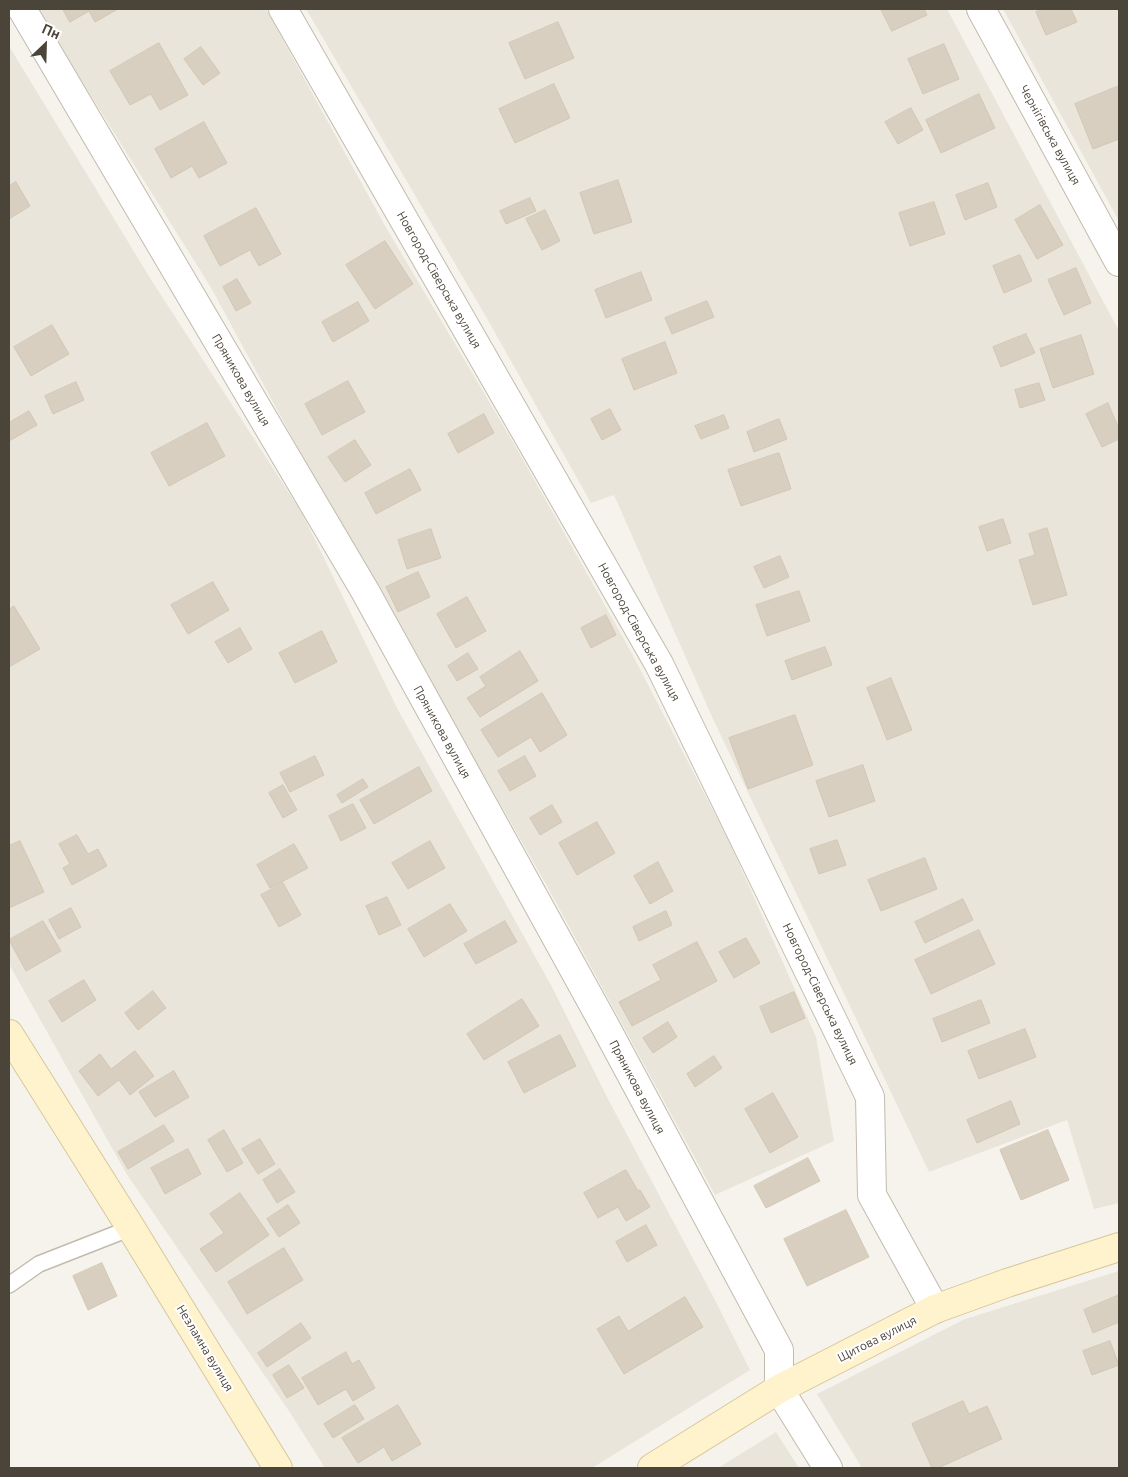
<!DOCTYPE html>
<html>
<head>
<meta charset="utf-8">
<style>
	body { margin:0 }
	#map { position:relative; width:1128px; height:1477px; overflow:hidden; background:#f6f3ec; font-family:Ubuntu,sans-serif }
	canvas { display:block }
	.frame { position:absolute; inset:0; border:10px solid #4b4439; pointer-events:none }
	.north { position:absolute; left:20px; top:20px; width:50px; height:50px; -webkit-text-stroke:4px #fff; paint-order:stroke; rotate:24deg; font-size:14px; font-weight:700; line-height:20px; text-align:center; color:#4b4439 }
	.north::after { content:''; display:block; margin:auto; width:18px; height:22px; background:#4b4439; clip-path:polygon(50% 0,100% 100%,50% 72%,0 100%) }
</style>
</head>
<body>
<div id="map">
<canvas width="1128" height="1477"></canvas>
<div class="frame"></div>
<div class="north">Пн</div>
</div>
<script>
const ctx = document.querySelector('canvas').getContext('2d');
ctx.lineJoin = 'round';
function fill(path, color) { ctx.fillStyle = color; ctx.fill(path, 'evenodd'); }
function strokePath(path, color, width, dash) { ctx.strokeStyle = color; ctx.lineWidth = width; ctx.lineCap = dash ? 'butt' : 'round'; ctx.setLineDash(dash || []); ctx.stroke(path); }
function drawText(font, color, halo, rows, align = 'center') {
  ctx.font = font + ' Ubuntu,sans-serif'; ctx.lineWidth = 4; ctx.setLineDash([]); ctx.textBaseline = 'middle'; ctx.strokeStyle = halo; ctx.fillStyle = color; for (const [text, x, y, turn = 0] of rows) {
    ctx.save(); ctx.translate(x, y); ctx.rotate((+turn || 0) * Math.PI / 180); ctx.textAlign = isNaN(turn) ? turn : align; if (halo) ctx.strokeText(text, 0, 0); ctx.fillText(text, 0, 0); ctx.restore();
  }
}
fill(new Path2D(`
	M39,9h227l118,215 129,218 116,206 100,193 87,196 18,104 -119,54 -168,-309 -229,-401 -108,-199 -129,-206z
	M306,9h641l172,322v872l-25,6 -27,-89 -138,52 -216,-453 -99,-224 -23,8 -106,-188z
	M1003,9h116v212z
	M9,46l141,232 152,235 95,195 155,279 56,112 106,199 36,72 -158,98h-267l-36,-57 -163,-238 -117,-209z
	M1119,1271v197h-257l-45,-74 148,-75z
	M776,1432l23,36h-81z`), '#eae5da');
const building = new Path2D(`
	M63,9h55l-23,13 -6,-11 -19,11z
	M881,9h43l3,6 -35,16z
	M1043,9h28l6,13 -31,13 -10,-23z
	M558,22l16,36 -49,21 -16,-36z
	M159,43l29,52 -28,15 -9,-16 -21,11 -20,-34z
	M944,44l15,35 -36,15 -15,-35z
	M201,47l19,26 -17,12 -19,-26z
	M554,84l16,34 -55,25 -16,-34z
	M1119,86v53l-26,10 -18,-45z
	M979,94l16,34 -54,25 -15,-33z
	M911,108l12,22 -25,14 -13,-22z
	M204,122l23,41 -28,15 -7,-12 -21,12 -16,-29z
	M618,180l14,42 -38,12 -14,-41z
	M16,182l14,24 -21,13v-33z
	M988,183l9,24 -32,13 -9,-25z
	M530,198l6,13 -30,13 -6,-13z
	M934,202l11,32 -35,12 -11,-33z
	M1040,205l23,40 -26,14 -22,-39z
	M256,208l25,46 -22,12 -9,-16 -30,16 -16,-30z
	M545,210l15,31 -18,9 -16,-31z
	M385,241l28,43 -38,25 -29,-44z
	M1020,255l12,26 -28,12 -11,-27z
	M1076,268l15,35 -27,12 -16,-35z
	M641,272l11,28 -46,18 -11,-28z
	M237,279l14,24 -15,8 -13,-24z
	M707,301l7,16 -42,17 -7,-16z
	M358,302l11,19 -36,21 -11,-20z
	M52,325l17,29 -38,22 -17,-29z
	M1026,334l9,19 -34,14 -8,-20z
	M1081,335l13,39 -41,14 -13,-39z
	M665,342l12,31 -43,17 -12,-31z
	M348,381l17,31 -43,23 -17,-31z
	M76,382l8,18 -31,14 -8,-18z
	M1039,383l6,17 -25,8 -5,-18z
	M1108,403l11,26v10l-17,8 -16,-33z
	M610,409l11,21 -19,10 -11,-21z
	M29,411l8,14 -28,16v-18z
	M484,414l10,19 -36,20 -10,-19z
	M724,415l5,13 -28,11 -6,-13z
	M779,419l8,20 -33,13 -7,-20z
	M207,423l18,33 -56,30 -18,-33z
	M355,440l16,25 -26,17 -17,-25z
	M779,453l12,36 -50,17 -13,-36z
	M410,469l11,21 -45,24 -11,-21z
	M1003,519l8,24 -24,8 -8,-24z
	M1047,528l20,67 -34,10 -14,-45 16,-5 -6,-21z
	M431,529l10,29 -34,11 -9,-29z
	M780,556l9,21 -25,11 -10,-21z
	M418,572l12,25 -32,15 -12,-25z
	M213,582l16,28 -41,24 -17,-29z
	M799,591l11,30 -43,15 -11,-31z
	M467,597l19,34 -30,17 -19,-34z
	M14,606l26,43 -31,18v-57z
	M606,615l10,20 -25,13 -10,-20z
	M240,628l12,21 -24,14 -13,-21z
	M322,631l15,31 -42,21 -16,-30z
	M825,647l7,18 -40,15 -7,-19z
	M520,651l18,30 -58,36 -13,-19 19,-12 -6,-9z
	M468,653l10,16 -21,12 -9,-15z
	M891,678l21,52 -25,10 -20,-52z
	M542,693l25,42 -27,17 -9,-15 -33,20 -17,-27z
	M795,715l18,50 -65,24 -19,-51z
	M315,756l9,19 -34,17 -10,-19z
	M525,756l11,20 -26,15 -12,-20z
	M863,765l12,36 -46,16 -13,-36z
	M419,767l13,24 -58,33 -14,-24z
	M363,779l5,8 -26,16 -5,-8z
	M283,785l14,25 -14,8 -14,-25z
	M353,804l13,24 -25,13 -12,-25z
	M552,805l10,17 -22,13 -10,-17z
	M597,822l18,31 -38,22 -18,-32z
	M77,835l11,19 10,-5 9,17 -35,19 -9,-17 7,-4 -11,-20z
	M837,840l9,25 -27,9 -9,-25z
	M20,841l24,51 -35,16v-62z
	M430,841l15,27 -37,21 -16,-26z
	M294,844l14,24 -38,20 -13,-23z
	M925,858l12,31 -56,22 -13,-31z
	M658,862l15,29 -23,13 -16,-28z
	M283,883l18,32 -22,12 -18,-32z
	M387,897l14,28 -22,10 -13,-29z
	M963,899l10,21 -48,23 -10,-21z
	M450,904l17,27 -43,26 -16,-28z
	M71,908l10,19 -22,12 -10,-19z
	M666,911l6,14 -33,16 -6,-14z
	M43,921l18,30 -35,20 -17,-31z
	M505,921l12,21 -41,22 -12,-20z
	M979,930l16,34 -64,30 -16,-34z
	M746,938l14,25 -26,15 -15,-26z
	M697,942l20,39 -85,45 -13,-24 42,-22 -8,-15z
	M84,980l12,20 -34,22 -13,-21z
	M153,991l13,17 -28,22 -13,-17z
	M794,992l11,26 -34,15 -11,-26z
	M522,999l17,27 -55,34 -17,-26z
	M981,1000l9,23 -48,19 -9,-23z
	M668,1022l9,15 -24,16 -10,-15z
	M1025,1029l11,28 -57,22 -11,-28z
	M560,1035l16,31 -52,27 -16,-31z
	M135,1051l19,25 -24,19 -11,-15 -21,16 -19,-25 21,-17 11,15z
	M714,1056l8,12 -27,19 -8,-13z
	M174,1071l15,26 -34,20 -16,-25z
	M773,1093l25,44 -28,16 -25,-44z
	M1011,1101l9,23 -43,19 -10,-23z
	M164,1125l10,16 -46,28 -10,-17z
	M224,1130l19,33 -16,9 -19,-32z
	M1048,1130l21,50 -48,20 -21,-50z
	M260,1139l15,25 -17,10 -16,-25z
	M188,1149l13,25 -36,20 -14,-26z
	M808,1158l12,23 -54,27 -12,-22z
	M280,1169l15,23 -18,11 -14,-23z
	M626,1170l12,21 2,-1 10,17 -24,14 -8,-14 -20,11 -14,-25z
	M240,1193l29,42 -53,37 -16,-23 24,-16 -14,-19z
	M288,1205l12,18 -21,14 -12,-18z
	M846,1210l23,47 -62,29 -23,-47z
	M646,1225l11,20 -30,17 -11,-20z
	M284,1248l19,32 -56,34 -19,-32z
	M102,1263l15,33 -29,14 -15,-34z
	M1119,1295v27l-26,11 -9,-23z
	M685,1297l18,30 -79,47 -27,-45 22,-13 9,15z
	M301,1323l10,15 -44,29 -9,-14z
	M1110,1341l9,24 -27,10 -9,-24z
	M346,1352l6,12 7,-4 16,28 -22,13 -7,-12 -28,16 -16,-27z
	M289,1365l15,23 -17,10 -14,-23z
	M963,1401l6,13 18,-8 15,33 -64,29h-6l-20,-44z
	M355,1405l9,14 -31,19 -9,-14z
	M398,1405l23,39 -29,17 -8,-14 -26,16 -16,-25z`);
fill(building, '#d8cfc1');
strokePath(building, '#d3c7b4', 1);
const lane = new Path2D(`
	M9,1285l30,-21 92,-36`);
const street = new Path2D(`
	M22,9l343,582 239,433 175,326v39l49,79
	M283,9l376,655 211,433 2,98 63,114
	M981,9l138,253`);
const secondary = new Path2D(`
	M9,1034l122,194 147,240
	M652,1468l127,-79 156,-80 72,-26 112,-36`);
strokePath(lane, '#c2bbae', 18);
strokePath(street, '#c2bbae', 30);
strokePath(secondary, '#d6c79b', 30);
strokePath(lane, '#fff', 15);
strokePath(street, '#fff', 28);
strokePath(secondary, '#fff3cd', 28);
drawText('12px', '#4b4439', '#fff', [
	["Чернігівська вулиця",1050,135,61],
	["Новгород-Сіверська вулиця",439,280,60],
	["Пряникова вулиця",241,380,60],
	["Новгород-Сіверська вулиця",639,632,61],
	["Пряникова вулиця",442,732,61],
	["Новгород-Сіверська вулиця",820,994,64],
	["Пряникова вулиця",637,1087,62],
	["Щитова вулиця",877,1339,-27],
	["Незламна вулиця",205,1348,59]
]);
</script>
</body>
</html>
